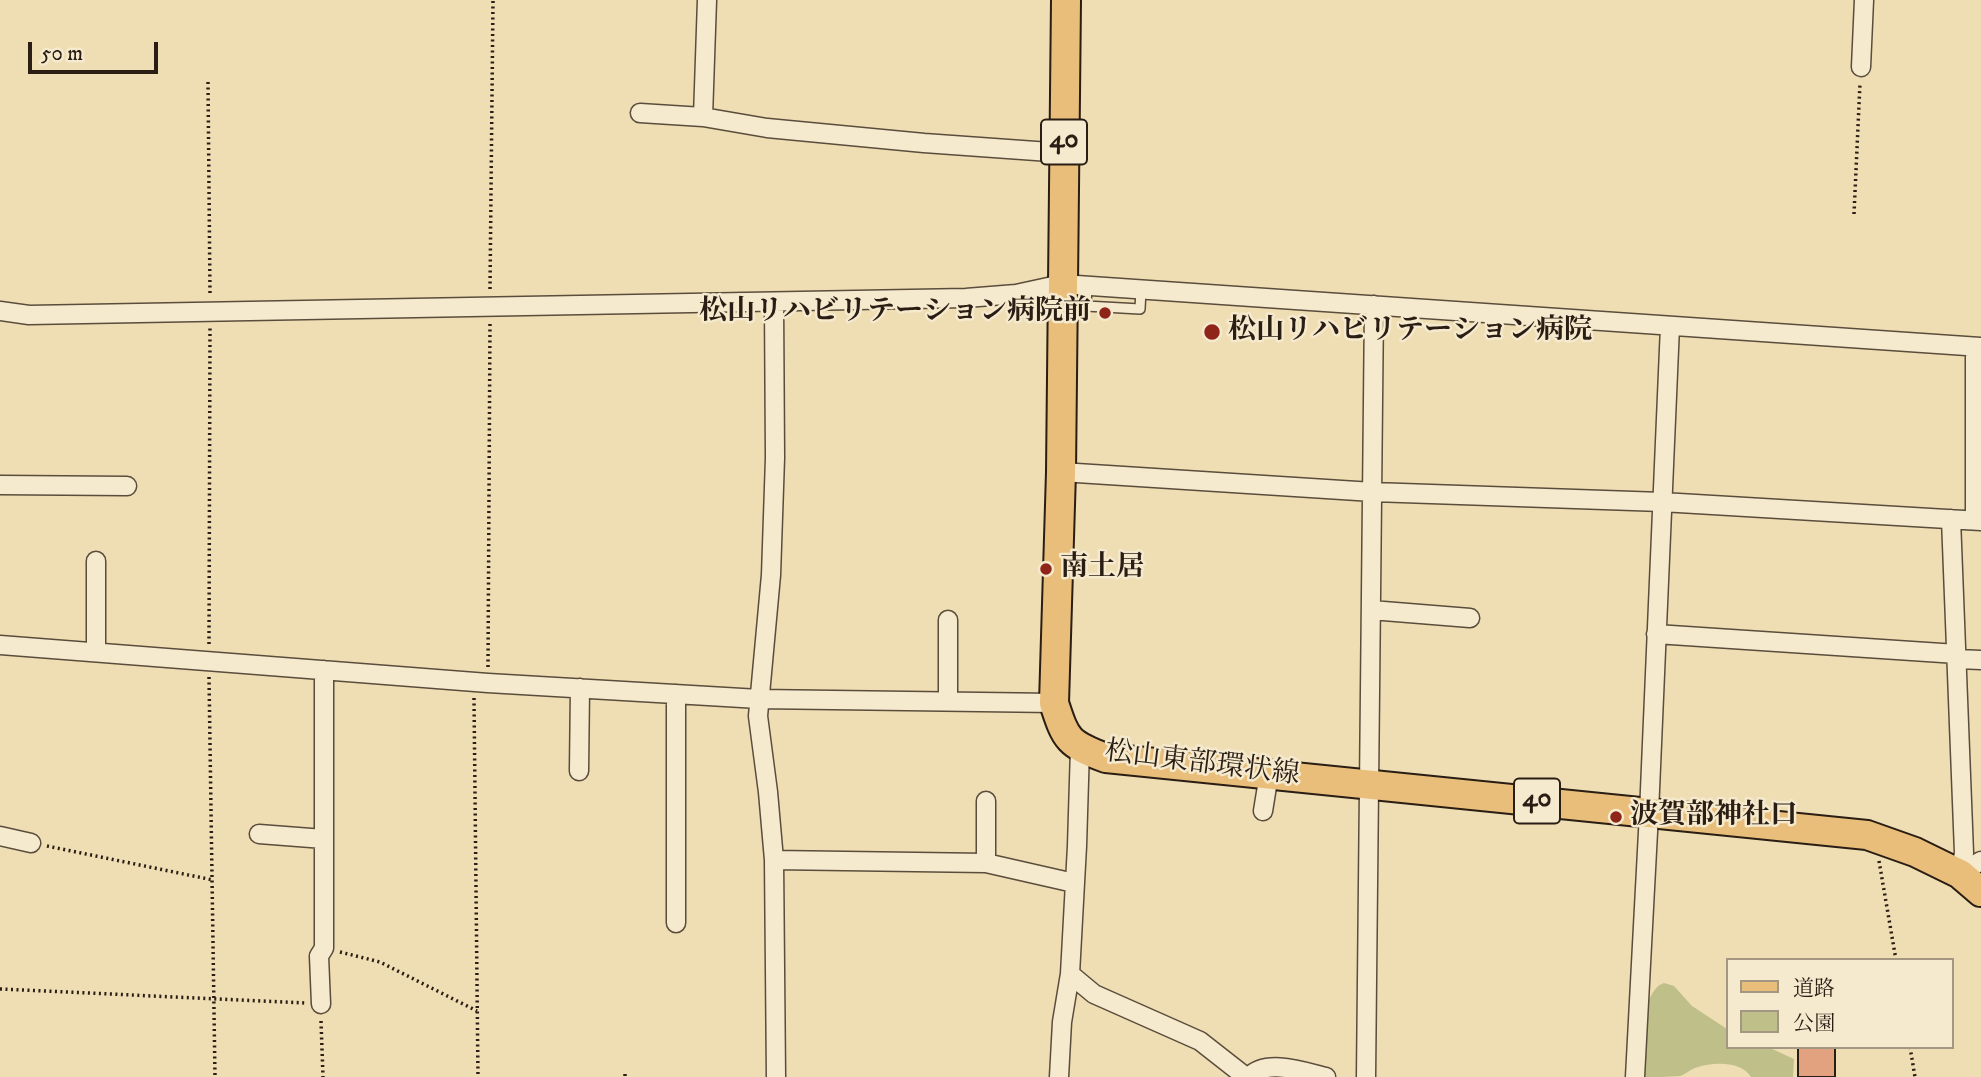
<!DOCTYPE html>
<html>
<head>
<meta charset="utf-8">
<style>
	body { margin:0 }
	#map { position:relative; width:1981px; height:1077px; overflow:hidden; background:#efddb3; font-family:"IM FELL DW Pica","Noto Serif JP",serif }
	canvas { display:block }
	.legend { position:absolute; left:1726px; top:958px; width:228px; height:91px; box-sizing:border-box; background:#f5e9ce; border:2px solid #a39784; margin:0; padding:9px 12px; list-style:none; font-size:21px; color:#291d14 }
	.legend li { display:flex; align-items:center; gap:14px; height:35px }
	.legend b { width:35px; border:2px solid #a39784 }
	.scale { position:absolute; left:28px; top:42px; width:130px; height:32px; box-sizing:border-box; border:4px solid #291d14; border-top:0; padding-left:9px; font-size:21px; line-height:24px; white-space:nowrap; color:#291d14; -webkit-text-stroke:5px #f5e9ce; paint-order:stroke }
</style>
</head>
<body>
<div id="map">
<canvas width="1981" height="1077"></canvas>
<ul class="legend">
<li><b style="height:9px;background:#e8be7a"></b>道路</li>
<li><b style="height:19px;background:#bfbf89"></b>公園</li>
</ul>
<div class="scale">50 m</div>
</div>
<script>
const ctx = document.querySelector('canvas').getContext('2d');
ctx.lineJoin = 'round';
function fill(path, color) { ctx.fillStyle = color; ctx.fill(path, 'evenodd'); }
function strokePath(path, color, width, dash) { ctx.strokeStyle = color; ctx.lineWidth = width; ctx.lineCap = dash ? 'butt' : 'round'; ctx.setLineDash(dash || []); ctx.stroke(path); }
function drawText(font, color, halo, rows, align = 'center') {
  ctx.font = font + ' "IM FELL DW Pica","Noto Serif JP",serif'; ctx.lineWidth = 5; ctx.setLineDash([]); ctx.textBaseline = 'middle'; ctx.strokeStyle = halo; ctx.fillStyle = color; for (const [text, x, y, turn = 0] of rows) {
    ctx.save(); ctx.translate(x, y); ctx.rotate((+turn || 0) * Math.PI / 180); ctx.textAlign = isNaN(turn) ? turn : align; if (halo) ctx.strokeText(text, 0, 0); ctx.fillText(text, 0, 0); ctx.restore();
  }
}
fill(new Path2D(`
	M1664,983l10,3 18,20 35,23v18h41l26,12 -1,18h-42c-10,-17 -40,-15 -56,-9 -6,2 -10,7 -15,8 -10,1 -28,1 -39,1 1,-23 -2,-86 23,-94z`), '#bfbf89');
const building = new Path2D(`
	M1798,1047h37v30h-37z`);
fill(building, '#e2a280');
strokePath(building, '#291d14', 2);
const service = new Path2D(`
	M1087,285l-1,21 54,3 1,-20`);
const minor = new Path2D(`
	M1861,67l3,-67
	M640,113l63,4 64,11 157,15 140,10
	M703,117l4,-117
	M774,303l1,155 -4,117 -13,141 10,76 6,68 2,217
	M0,311l29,4 937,-17 50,-4 46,-10 919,63
	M1975,347v173
	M1061,472l312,20 289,10 319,19
	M0,485l127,1
	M1951,519l13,334 -4,21
	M96,561v91
	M1371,610l99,8
	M1656,634l301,20
	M0,645l488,38 271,16 295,4
	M1957,659l24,1
	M676,694v229
	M948,701v-81
	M579,771l1,-83
	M1263,811l6,-37
	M259,834l65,5
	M0,836l31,7
	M774,860l212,3 88,20
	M986,863v-62
	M1960,874l21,-13
	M1070,974l24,20 106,47 46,36
	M321,1004l-2,-48 5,-8v-278
	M1059,1077l3,-55 8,-48 7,-128 3,-98
	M1249,1077c17,-19 56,-5 77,0
	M1366,1077l8,-772
	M1635,1077l14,-264 21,-487`);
const primary = new Path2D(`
	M1066,0l-5,472 -7,231c12,37 14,41 52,55l761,77 48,17 45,22 21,18`);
strokePath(service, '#5a4d3c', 12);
strokePath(minor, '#5a4d3c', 21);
strokePath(primary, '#291d14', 32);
strokePath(new Path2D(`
	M208,82l2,212
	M1854,214l6,-131
	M490,289l3,-289
	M209,644l1,-317
	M488,667l2,-346
	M209,677l6,400
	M474,698l4,379
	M47,846l166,34
	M1879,861l17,99
	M340,952l40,10 97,49
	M0,989l306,14
	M321,1021l2,56
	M1910,1047l5,30
	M625,1074v3`), '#291d14', 3.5, [2, 3.5]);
strokePath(service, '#f5e9ce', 9);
strokePath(minor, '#f5e9ce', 18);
strokePath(primary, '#e8be7a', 28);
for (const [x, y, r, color] of [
	[1105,313,7,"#8f2418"],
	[1212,332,9,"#8f2418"],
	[1046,569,7,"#8f2418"],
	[1616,817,7,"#8f2418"]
]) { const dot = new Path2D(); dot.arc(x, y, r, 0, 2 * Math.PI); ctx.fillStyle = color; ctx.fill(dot); strokePath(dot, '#f5e9ce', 2.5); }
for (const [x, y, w] of [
	[1064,142,46],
	[1537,801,46]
]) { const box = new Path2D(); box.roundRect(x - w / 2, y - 22.5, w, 45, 5); ctx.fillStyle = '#f5e9ce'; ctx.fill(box); strokePath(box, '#291d14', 2); }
drawText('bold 26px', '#291d14', null, [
	["40",1064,142],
	["40",1537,801]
]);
drawText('bold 28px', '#291d14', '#f5e9ce', [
	["松山リハビリテーション病院前",1091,313,"right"],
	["松山リハビリテーション病院",1228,332],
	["南土居",1060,569],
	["波賀部神社口",1630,817]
], 'left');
drawText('28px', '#291d14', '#f5e9ce', [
	["松山東部環状線",1202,765,7]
]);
</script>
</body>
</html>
